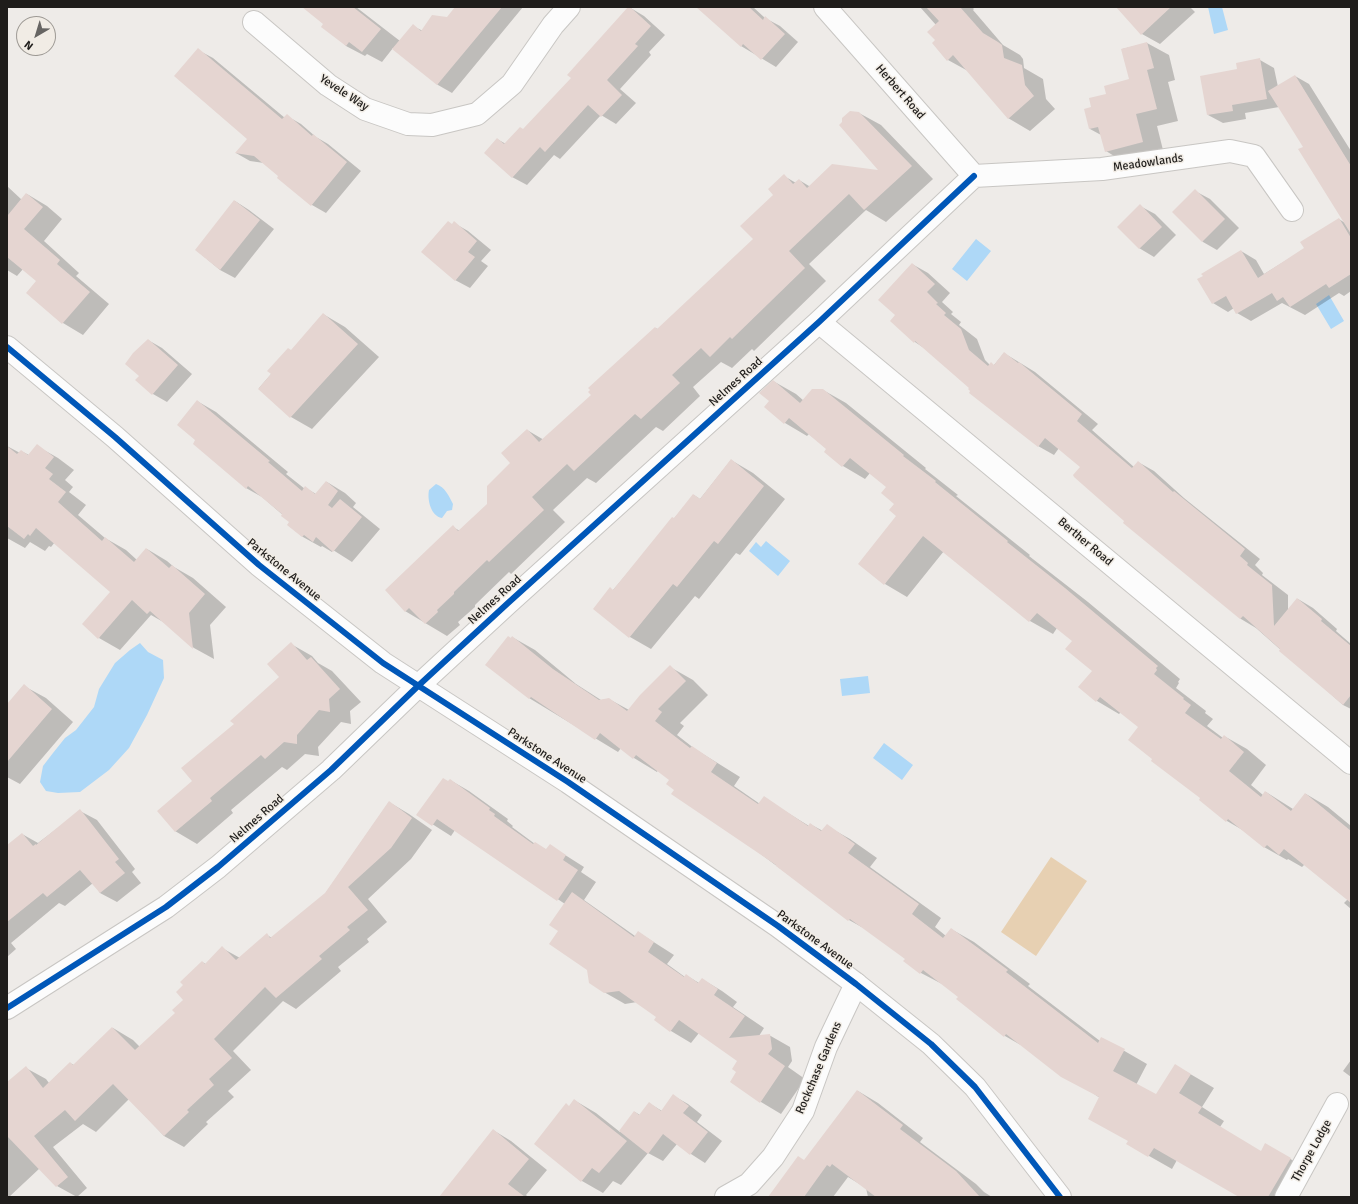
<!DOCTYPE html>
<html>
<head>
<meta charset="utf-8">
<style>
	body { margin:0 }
	#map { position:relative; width:1358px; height:1204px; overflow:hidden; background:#eeebe8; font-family:Signika,sans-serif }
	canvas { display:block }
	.frame { position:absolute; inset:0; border:8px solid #1f1d1b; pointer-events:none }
	.north { position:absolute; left:16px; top:16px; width:40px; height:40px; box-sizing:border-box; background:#f1ece5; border:1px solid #9d9994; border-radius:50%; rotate:218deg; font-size:11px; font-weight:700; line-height:16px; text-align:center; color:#1f1d1b }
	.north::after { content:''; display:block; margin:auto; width:14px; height:18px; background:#676563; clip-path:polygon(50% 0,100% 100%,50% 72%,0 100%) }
</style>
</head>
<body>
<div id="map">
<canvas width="1358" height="1204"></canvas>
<div class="frame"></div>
<div class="north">N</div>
</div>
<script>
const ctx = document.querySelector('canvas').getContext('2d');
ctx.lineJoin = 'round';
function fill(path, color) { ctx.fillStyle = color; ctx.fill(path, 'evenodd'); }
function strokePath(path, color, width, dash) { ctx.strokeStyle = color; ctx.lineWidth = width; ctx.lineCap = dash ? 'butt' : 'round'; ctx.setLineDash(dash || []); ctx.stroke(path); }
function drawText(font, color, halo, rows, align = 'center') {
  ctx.font = font + ' Signika,sans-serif'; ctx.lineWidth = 3; ctx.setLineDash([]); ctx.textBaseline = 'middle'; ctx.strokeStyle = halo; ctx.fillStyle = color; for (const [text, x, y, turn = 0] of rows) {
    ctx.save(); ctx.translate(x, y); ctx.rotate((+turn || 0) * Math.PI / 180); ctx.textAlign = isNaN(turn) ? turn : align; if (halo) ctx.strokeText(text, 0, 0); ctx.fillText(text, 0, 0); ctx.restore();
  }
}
fill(new Path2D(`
	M1051,857l36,24 -51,75 -35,-24z`), '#e7d0b2');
fill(new Path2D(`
	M1208,7h14l6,23 -14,4z
	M976,239l15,12 -24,30 -15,-12z
	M1329,295l15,26 -13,8 -15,-25z
	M436,484c9,3 13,12 17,20l-1,6 -5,1 -5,7c-11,-2 -15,-18 -13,-28z
	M766,541l24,20 -12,15 -29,-25 7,-9 5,5z
	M140,643l8,9 15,8 1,18 -17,37 -18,33 -20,22 -29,22 -22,1 -12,-2 -6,-9 3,-16 10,-13 12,-15 11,-8 18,-23 5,-18 16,-26 15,-13z
	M868,676l2,17 -28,3 -2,-17z
	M884,743l29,22 -11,15 -29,-22z`), '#aed8f7');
fill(new Path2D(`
	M304,7h52l44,34 13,-15 10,5 24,-13 9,-11h67l-71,86 -14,-8 -45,-37 -11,14 -15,-8 -2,2 -19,-10 -21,-23z
	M629,7l15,9 21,19 -16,17 2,3 -31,34 16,14 -20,21 -15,-9 -41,44 -6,-4 -27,30 -15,-8 -15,-38 9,5 18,-14 48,-52z
	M710,7h43l12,11 15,8 18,16 -22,25 -35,-21z
	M920,7h52l2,2 -1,1 30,35 17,10 3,4 1,9 19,11 3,20 9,10 -25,22 -22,-13 -40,-47 -20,-11 -12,-20v-15z
	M1118,7h72l5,5 -35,32 -18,-10z
	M1147,43l22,12 6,25 -7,2 10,39 -21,5 7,28 -37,10 -21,-13 -5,-16 -11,-6 3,-21 15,-13 22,-15 -8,-31z
	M198,50l15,8 72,60 2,-2 14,8 15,13 12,7 33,27 -35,42 -14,-8 -33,-27 1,-2 -16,-13 -14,-2 -14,-8 12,-14z
	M1260,60l14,8 4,19 17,-11 14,8 42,67v140l-7,5 -5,-3 -34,22 -23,-12 -31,18 -14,-8 -3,-5 -6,4 -15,-9 28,-52 15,9 8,14 42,-26 33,-29 6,4 -41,-76 -25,-40 -34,6 1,6 -23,4 -15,-8 31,-45z
	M859,113l22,12 52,54 -47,43 -20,-12 -57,54 17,17 -72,70 -2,-2 -20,19 -11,-6 -28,25 7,9 -37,35 -7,-4 -60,56 -9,-5 -34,32 12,12 -54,52 -2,-2 -34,33v2l-17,15 2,3 -13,11 -42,-25 48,-84 7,4 28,-27 24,-41 15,-33 17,10 48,-45 63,-67 3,1 96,-90 30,-63 12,7 3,-3 10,6 72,-15z
	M7,186l15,14 5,-6 20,12 15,13 -18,22 35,32 -3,3 33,28 -26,31 -20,-12 -35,-30 10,-12 -15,-12 -6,7 -10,-6z
	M1195,191l15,8 29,29 -22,22 -14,-8 -29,-30z
	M235,201l14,9 25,19 -39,49 -15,-8 -24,-20z
	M1140,206l15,8 21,21 -22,22 -15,-9z
	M454,223l14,8 23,19 -10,11 7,5 -18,22 -15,-8z
	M912,264l16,9 22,20 -8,9 11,10 -2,2 10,8 -2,3 18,14 8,21 5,5h4l10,-12 31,19 63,52 -6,6 42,37 4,-5 16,9 30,27 76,61 -5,6 8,8 -1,2 26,20v15l10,-11 15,9 24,21 -1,2 15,13v65l-8,-4 -87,-77 -15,-9 -117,-97 1,-1 -43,-54 -23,-19 -5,7 -16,-9 -114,-98 -9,-6 -24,-21 5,-6z
	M323,314l22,13 34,30 -67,72 -21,-12 -32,-29z
	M148,340l14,8 30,26 -25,28 -14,-8 -13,-18z
	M773,381l23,13 8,7 19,-11 23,13 80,65 -1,1 33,26 -2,1 74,59 -1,1 59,46 92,77 -2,3 1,1 -3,5 30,23 -1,2 8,6 -6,7 16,12 1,-2 23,13 19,16 -15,20 12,10 3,-3 27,17 13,-15 22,13 23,19v83l-7,-6 4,-4 -43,-35 -3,3 -14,-8 -1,1 -23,-13 -18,-15 -19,-11 -25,-23 -49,-39 -14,-32 -18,-15 -2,2 -22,-13 -17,-14 13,-16 -20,-30 -16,-13 -4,6 -23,-13 -86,-70 -37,46 -22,-13 13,-68 -2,-12 -9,-17 -17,-14 -5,6 -22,-13 -18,-14 2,-3 -18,-15 -2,2 -22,-13 -15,-22z
	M197,401l19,11 72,60 -2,2 19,15 1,-1 10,6 11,-12 18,11 11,10 -3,4 27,22 -28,33 -19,-12 -1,2 -10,-6 -1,1 -18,-10 -15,-12 3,-3 -29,-25 -16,-9 -49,-48z
	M7,446l13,7 1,-2 8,4 8,-9 21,12 16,12 -9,10 8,7 -4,5 17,13 -8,10 27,23 21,12 11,10 10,-11 20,12 7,6 19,11 33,29 -16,18 4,34 -20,-11 -29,-25 -14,-8 -31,35 -21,-12 13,-46 -57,-50 -4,5 -2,-1 -4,5 -15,-9 -5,6 -18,-10z
	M731,460l22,13 32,26 -45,56 -4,-2 -37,46 -4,-3 -44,53 -21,-12 -17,-47 81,-95 6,4z
	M512,637l23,13 41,34 25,16 8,-1 20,11 41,-43 23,13 15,15 -28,28 4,3 -7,9 18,14 45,28 -6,9 26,18 4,-6 45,28 1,-2 13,7 4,-5 23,13 27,19 -7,9 71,51 -6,9 11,9 5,-7 23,13 56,42 -2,2 72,55 2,-3 45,26 -11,21 21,11 18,-31 39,23 -12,19 22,14 -4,6 41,25 5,-7 47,27 -15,25h-51l-70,-37 -5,9 -44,-25 1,-3 -29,-43 -74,-50 -21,-12 -48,-37 2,-2 -15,-12 -23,-12 -15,-14 -39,-29 -18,-10 -174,-130 -5,-11 -12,-9 -1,2 -23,-14 -13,-10 -3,4 -89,-54 -18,-59z
	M291,644l21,12 6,7 14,8 29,31 -11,9 1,13 -10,-2 -23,25 1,9 -14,-2 -18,16 -5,-3 -51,43 2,3 -36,31 -22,-13 19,-50 41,-57 45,-47z
	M24,686l22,12 27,24 -53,62 -13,-7v-71z
	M450,780l19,11 39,28 -1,2 6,5 -1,1 23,17 12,6 4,-4 33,21 -3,5 15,10 -12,18 51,36 3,-4 36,23 -7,9 18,13 1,-2 13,8 3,-4 20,12 15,11 -4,5 31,21 -5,8 10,-1 21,12 2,14 -4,6 17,12 -24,35 -20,-12 -30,-20 7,-10 1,-11 -40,-28 -8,10 -20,-12 -16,-11 2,-4 -20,-14 -12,2 -21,-12 -44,-61 5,-27 -110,-74 -4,6 -33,-21z
	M389,802l20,12 23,16 -21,29 -43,40 19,23 -20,17 2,3 -31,25 3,4 -45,38 -13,-8 -50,50 18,19 -23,21 6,6 -28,25 2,2 -24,23 -20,-11 -35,-37 -33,33 -13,-8 -30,23 34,41 -10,9 -20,-11 -17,-18 -31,29h-2v-107l19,-22 20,11 3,4 21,-20 4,2 39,-37 20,12 7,7 37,-34 25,-51 4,2 16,-16 18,10 27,-23 5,3 53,-44z
	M80,811l17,9 38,49 -3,3 9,11 -24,19 -17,-9 -7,-10 -28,23 -6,-3 -48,40 5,6 -9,8v-111l15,-12 16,9z
	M1351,1060v17l-8,-6z
	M858,1091l20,12 45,35 -3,4 56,42 8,8 8,5h-124l-2,-9 -18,-11 -15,20h-49l21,-36z
	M674,1096l14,8 14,11 -5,7 25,19 -17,22 -14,-9 -14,-10 -14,17 -15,-8 -27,32 -8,-4 -10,12 -21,-12 -13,-74 5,-7 22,13 24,19 15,-20 5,3 9,-12 13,8z
	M493,1130l18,11 36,29 -21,25 2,2h-88z`), '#0003');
fill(new Path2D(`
	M302,7h51l28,22 -19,23 -13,-10 -3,4 -25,-19 2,-3z
	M455,7h47l-65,78 -45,-36 21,-25 8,7 11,-16 15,2z
	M628,7h2l21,19 -16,18 3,2 -31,34 15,15 -21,22 -13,-12 -43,47 -5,-5 -28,31 -28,-25 13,-15 7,6 16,-17 3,2 48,-51 -4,-3z
	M696,7h53l14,13 2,-4 20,18 -24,26 -18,-16 -2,3z
	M926,7h34l23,26 15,9 4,3 2,13 18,7 3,20 9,11 -26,23 -55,-64 -6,6 -15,-18 3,-3 -8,-8 12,-11z
	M1116,7h55l-30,28z
	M1147,42l7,26 -7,2 10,39 -21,5 7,28 -38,10 -7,-25 -9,2 -5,-20 7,-2 -2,-9 17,-4 -2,-8 25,-7 -8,-30z
	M198,48l84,71 5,-5 25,22 1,-2 34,28 -36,44 -34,-28 1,-2 -24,-20 -19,-3 12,-14 -73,-63z
	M1260,58l7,41 -35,6 1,6 -26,4 -7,-39 37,-7 -1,-6z
	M1295,75l56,91v68l-53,-85 5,-2 -35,-56z
	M850,111l9,1 53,54 -48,44 -15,-16 -60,57 16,17 -73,71 -2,-2 -20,20 -9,-9 -29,27 8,8 -39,36 -6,-5 -61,57 -7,-7 -35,33 12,13 -55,52 -2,-2 -33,32v2l-17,16 1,2 -13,12 -16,-16 -4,4 -20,-22 68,-65 5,6 29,-27v-18l23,-23 -9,-10 26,-24 12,13 52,-47 -3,-3 2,-2 -2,-2 67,-61 2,2 96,-90 -13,-13 33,-31 -5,-6 16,-15 9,10 6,-5 8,9 25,-24 46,6 -39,-45 3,-3v-4z
	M1195,189l30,30 -23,23 -30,-30z
	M26,193l17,14 -19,22 36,31 -3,4 33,28 -28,32 -36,-31 10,-12 -29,-24v-43l1,1z
	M234,200l26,20 -40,50 -25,-20z
	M1140,204l22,23 -23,22 -22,-22z
	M1339,218l12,20v36l-22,14 -3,-4 -36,23 -7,-10 -6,4 -5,-8 -36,21 -10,-18 -14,8 -15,-25 6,-3 -2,-2 40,-24 17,28 46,-30 -4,-6z
	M448,221l4,3 2,-3 23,20 -9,11 7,5 -20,24 -34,-29z
	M912,263l23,21 -8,8 11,11 -2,1 10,9 -2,2 17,14 8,21 19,16 3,-4 3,3 10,-13 14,11 1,-1 63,52 -5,7 55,47 6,-7 35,31 1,-1 71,58 -5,7 8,7 -1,2 25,20 2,41 23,-28 25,21 -1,2 30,25v49l-8,10 -64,-54 1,-2 -37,-33 -3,3 -117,-96 1,-2 -50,-44 -1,-2 7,-8 -35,-29 -7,9 -69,-54 1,-2 -2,-2 1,-1 -54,-47 -1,2 -24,-22 5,-6 -17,-15z
	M323,313l35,31 -68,74 -32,-29 13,-15 -4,-3 21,-23 3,2z
	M148,339l30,26 -26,30 -17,-15 4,-4 -14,-12 8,-11z
	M773,380l27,23 12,-14h11l81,66 -1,1 33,25 -1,1 73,59 -1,1 58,46 93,78 -2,2 1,2 -3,4 30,24 -1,1 8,6 -6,8 36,26 3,-4 20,17 -15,19 32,26 4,-6 26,20 14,-18 46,38v72l-67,-54 -5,6 -12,-10 -3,3 -36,-29 -2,3 -27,-22 1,-2 -49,-37 1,-2 -24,-19 10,-13 -38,-30 -4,5 -18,-15 14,-16 -27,-22 7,-8 -35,-28 -8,9 -106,-86 -39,49 -26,-21 38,-48 -7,-6 5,-6 -13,-11 5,-6 -36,-29 -8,9 -18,-15 2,-3 -37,-31 -5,6 -20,-17 5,-6 -10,-8z
	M197,400l73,61 -2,1 34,29 3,-5 10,8 11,-13 12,10 -10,14 4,3 8,-9 22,18 -29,35 -17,-15 -3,5 -9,-7 -2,2 -15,-12 2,-3 -8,-6 1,-2 -34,-28 -2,3 -53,-45 2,-4 -18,-15z
	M37,444l17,13 -9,11 8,6 -4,5 17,13 -8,10 44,39 3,-4 29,25 12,-14 23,20 3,-3 33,29 -16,19 4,36 -43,-38 -3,3 -15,-14 -34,39 -16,-15 28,-32 -74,-64 -6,8 -2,-2 -4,5 -17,-13v-80l10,8 4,-4 7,5z
	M731,459l33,27 -46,58 -4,-3 -37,46 -4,-3 -44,54 -36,-29 17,-22 3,3 59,-73 2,1 19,-24 7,5z
	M508,636l3,2 1,-2 41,33 46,31 10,-2 18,13 13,-16 30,-30 16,16 -28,28 4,3 -7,9 35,27 2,-2 25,17 -6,9 47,32 6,-8 44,30 2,-3 11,8 6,-7 28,20 -7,9 71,51 -7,10 31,24 8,-10 57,42 -2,2 92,71 3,-6 24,12 -12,22 43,23 19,-30 16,10 -12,19 23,14 -4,6 63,38 4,-8 26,15 -23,39h-29l-85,-49 -6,9 -22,-13 2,-3 -40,-22 11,-22 -38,-20 -55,-43 -2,3 -48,-38 2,-2 -35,-27 -3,4 -17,-13 2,-2 -55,-40 -2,2 -72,-55v-1l-105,-71 3,-4 -8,-6 3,-4 -33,-25 -3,4 -33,-26 -5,7 -64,-43 -2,2 -44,-34z
	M291,642l16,18 4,-3 29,32 -11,10 1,13 -11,-2 -22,25v9l-13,-2 -19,17 -4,-4 -51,43 2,3 -37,31 -18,-21 35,-30 -11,-13 53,-44 -4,-3 49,-44 -12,-13z
	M24,684l28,25 -45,53v-58z
	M443,778l5,3 2,-2 40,29 -1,2 6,4 -1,2 39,28 2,-2 11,7 4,-5 16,11 -3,5 15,10 -21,31 -120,-82 -5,7 -16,-11z
	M389,801l23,17 -21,30 -43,39 20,23 -21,17 3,3 -31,26 3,3 -46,39 -11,-11 -51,52 18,19 -23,21 5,6 -27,25 2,2 -25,24 -51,-52 -38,37 -10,-11 -31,26 34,41 -12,10 -49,-51v-54l19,-16 17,22 27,-26 3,3 39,-38 23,23 40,-37 -3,-3 11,-10 -7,-8 7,-7 -3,-3 22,-21 3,3 17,-18 14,14 31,-27 3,5 55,-45z
	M80,809l39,50 -4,3 10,11 -25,20 -20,-23 -33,27 -4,-4 -36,29v-77l15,-12 11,13 3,-2v1z
	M572,892l62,45 4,-6 16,11 -6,10 36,25 2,-3 12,9 4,-5 16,11 -4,6 31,21 -16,22 41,-4 2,15 -4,5 17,12 -25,37 -30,-21 6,-10 -4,-3 5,-8 -58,-41 -9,12 -16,-12 2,-3 -37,-26 -15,2 -15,-10 -2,-13 -38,-26 9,-13 -9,-6z
	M857,1090l46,35 -3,4 56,42 24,26h-104l-44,-33 -2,3 -3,-2 -23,32h-36l30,-41 6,4z
	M673,1094l16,12 -6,7 25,19 -18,23 -27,-21 -15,20 -29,-23 15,-20 5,4 10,-13 12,9z
	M574,1099l53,42 -28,32 -7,-5 -11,14 -47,-38 32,-41 3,3z
	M493,1129l36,30 -21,25 17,13h-86z`), '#e5d5d1');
const street = new Path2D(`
	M825,7l149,169
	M254,22l74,63 37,24 43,15 24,1 45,-11 35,-30 41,-59 16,-18
	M974,176l128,-7 128,-18 24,5 38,54
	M819,322l532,441
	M7,1008l159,-101 52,-40 113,-97 87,-84 90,-83 311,-281 155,-146
	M726,1197l23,-13 24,-27 30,-46 23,-64 30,-63
	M1286,1197l51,-93`);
const secondary = new Path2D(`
	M7,347l108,90 144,128 124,98 185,119 210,144 78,58 75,60 44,43 85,110`);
strokePath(street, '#c8c6c3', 24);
strokePath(secondary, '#c8c6c3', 24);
strokePath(street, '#fcfcfc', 22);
strokePath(secondary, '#fcfcfc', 22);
strokePath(new Path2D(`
	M7,347l108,90 144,128 124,98 185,119 210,144 78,58 75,60 44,43 85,110
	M7,1008l159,-101 52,-40 113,-97 87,-84 90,-83 311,-281 155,-146`), '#0057b8', 6);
drawText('12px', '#1f1d1b', '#f1ece5', [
	["Herbert Road",900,92,49],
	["Yevele Way",344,93,33],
	["Meadowlands",1148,163,-8],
	["Nelmes Road",736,382,-42],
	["Berther Road",1085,542,40],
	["Parkstone Avenue",284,570,39],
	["Nelmes Road",495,600,-42],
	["Parkstone Avenue",547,756,33],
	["Nelmes Road",257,819,-41],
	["Parkstone Avenue",815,940,36],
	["Rockchase Gardens",819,1068,-67],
	["Thorpe Lodge",1312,1151,-61]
]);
</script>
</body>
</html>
